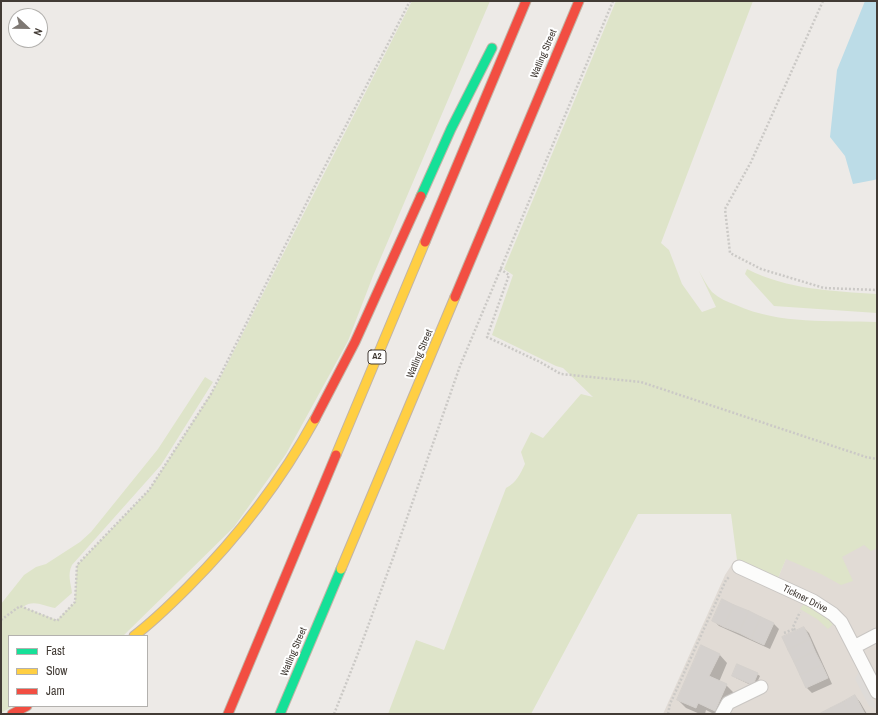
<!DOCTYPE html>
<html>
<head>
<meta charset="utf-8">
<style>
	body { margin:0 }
	#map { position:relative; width:878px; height:715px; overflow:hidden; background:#edeae7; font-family:"Archivo Narrow",sans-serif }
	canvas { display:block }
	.frame { position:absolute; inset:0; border:2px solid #423b35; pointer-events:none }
	.legend { position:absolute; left:8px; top:635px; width:140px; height:72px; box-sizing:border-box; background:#fff; border:1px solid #b3b1ae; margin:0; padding:5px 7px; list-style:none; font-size:12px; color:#423b35 }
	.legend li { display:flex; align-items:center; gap:8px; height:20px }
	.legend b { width:20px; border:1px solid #b3b1ae }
	.north { position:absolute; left:8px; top:8px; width:40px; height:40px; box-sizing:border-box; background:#fff; border:1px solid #b3b1ae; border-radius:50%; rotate:112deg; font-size:11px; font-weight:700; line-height:16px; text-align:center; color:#423b35 }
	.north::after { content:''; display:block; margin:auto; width:14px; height:18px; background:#7e7873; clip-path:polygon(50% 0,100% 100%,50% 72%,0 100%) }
</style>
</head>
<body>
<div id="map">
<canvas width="878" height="715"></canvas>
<div class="frame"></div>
<ul class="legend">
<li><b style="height:5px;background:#16e098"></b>Fast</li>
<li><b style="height:5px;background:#ffcf43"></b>Slow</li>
<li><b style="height:5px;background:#f24e42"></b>Jam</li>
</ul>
<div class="north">N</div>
</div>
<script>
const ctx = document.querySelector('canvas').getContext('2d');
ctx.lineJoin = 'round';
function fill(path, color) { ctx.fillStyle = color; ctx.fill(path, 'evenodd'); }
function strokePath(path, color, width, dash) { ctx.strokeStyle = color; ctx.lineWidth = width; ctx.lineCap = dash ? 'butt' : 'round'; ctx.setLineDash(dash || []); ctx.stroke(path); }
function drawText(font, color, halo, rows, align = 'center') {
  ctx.font = font + ' "Archivo Narrow",sans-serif'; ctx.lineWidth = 4; ctx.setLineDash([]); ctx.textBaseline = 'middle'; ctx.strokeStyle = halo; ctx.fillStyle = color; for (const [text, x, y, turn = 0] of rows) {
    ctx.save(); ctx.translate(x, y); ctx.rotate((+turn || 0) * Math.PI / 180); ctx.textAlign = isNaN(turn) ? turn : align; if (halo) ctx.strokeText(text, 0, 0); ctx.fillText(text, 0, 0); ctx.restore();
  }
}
fill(new Path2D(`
	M877,543v171h-214l62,-139 9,-14 3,-1 41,18 13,-32z`), '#e1dbd5');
fill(new Path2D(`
	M412,1h78l-117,275 -25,65 -62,113 -52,73 -111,109h-114v70h4l-12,7v-109l23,-29 12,-8 10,-3 34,-22 11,-10 67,-83 47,-72 8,5 -52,83 -89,100c-5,10 -1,18 0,28l-17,15c-11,-2 -22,-9 -32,-1l34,13 18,-18 2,-37 72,-75 68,-106z
	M616,1h137l-92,242 8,7 13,34 20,28 14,-5 -17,-36c4,7 8,15 13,21 7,6 15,10 24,13 44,20 94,15 141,17v226l-6,3 -7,-6 -22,12 11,24 -12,4 -20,-11 -35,-15 -8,19 -41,-18 -6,-46h-93l-107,200h-143l28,-74 28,10 62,-162c11,-6 14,-14 19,-24l-4,-12 10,-20 12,6 38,-44 12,3 -30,-29 -7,-2 -64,-31 21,-60 -9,-6z
	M747,269c41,21 86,22 130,25v19l-103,-7 -29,-32z
	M804,604l17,9 12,11 -5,5 -11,-10 -17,-10z`), '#dee4c9');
fill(new Path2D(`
	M859,671l18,37v1l-8,-3 -14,-27z`), '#dedbd8');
fill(new Path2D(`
	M865,1h12v178l-3,1 -21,4 -8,-28 -15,-19 7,-67z`), '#bcdce7');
fill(new Path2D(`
	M714,621l59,2 6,6 -9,20 -51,-23z
	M804,628l5,5 23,51 -20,9 -5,-5z
	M719,654l8,9 -8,19 7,3 8,8 -9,21h-11l-8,-4 -1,4h-5l-14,-6 -8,-8z
	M757,674l3,2 -5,11 -19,-9 -3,-2z
	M855,696l5,6 7,12h-46z`), '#0003');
const building = new Path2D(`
	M722,599l12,6 -10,22 -12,-6z
	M734,605l15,6 -10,22 -15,-6z
	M749,611l12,6 -10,22 -12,-6z
	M761,617l13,6 -10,22 -13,-6z
	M804,627l6,12 -22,11 -6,-13z
	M810,639l5,12 -21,11 -6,-12z
	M701,645l19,9 -11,22 18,8 -12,27 -17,-8 -2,5 -19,-8z
	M815,651l7,14 -22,10 -6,-13z
	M737,664l21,9 -5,12 -21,-9z
	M822,665l6,13 -22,10 -6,-13z
	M855,695l10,19h-16l-6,-12z
	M843,702l6,12h-15l-3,-6z
	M831,708l3,6h-15z`);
fill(building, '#d5d1ce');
strokePath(building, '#d5d1cd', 1);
const street = new Path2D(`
	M739,567l74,34 20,13 8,8 36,70
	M854,647l23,-12
	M722,714l6,-11 33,-16`);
const fast = new Path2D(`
	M421,196l30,-67 41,-81
	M280,714l61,-145`);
const slow = new Path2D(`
	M336,455l89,-213
	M341,569l114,-272
	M134,636c20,-15 37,-32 54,-49 50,-50 93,-106 127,-168`);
const jam = new Path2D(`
	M425,242l101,-241
	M455,297l124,-296
	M315,419l40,-77 66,-146
	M12,714l15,-8
	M228,714l108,-259`);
strokePath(street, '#c9c6c3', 15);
strokePath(fast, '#c2b4a6', 11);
strokePath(slow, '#c2b4a6', 11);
strokePath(jam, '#c2b4a6', 11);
strokePath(new Path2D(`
	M823,1l-72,161 -26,47 5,44 31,16 63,19 53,2
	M500,269l9,6 -22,62 53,25 21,12 80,8 225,75 11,2
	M1,620l19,-14 37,15 18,-19 2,-37 72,-75 62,-96 107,-214 92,-179
	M795,630l-2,-3 7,-15
	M784,633l10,-4
	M334,714l23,-58 36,-98 67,-192 153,-365
	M668,714l2,-10 56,-124 4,-4`), '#cbc9c6', 2.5, [2, 2]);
strokePath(street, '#fcfcfb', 13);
strokePath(fast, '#16e098', 9);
strokePath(slow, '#ffcf43', 9);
strokePath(jam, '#f24e42', 9);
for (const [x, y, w] of [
	[377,357,18]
]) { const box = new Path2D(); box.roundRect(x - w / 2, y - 7, w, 14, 3); ctx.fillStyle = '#fff'; ctx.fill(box); strokePath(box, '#423b35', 1); }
drawText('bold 9px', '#423b35', null, [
	["A2",377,357]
]);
drawText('10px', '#423b35', '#fff', [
	["Watling Street",544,54,-67],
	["Watling Street",420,354,-67],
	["Tickner Drive",805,599,27],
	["Watling Street",294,652,-67]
]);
</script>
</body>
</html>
